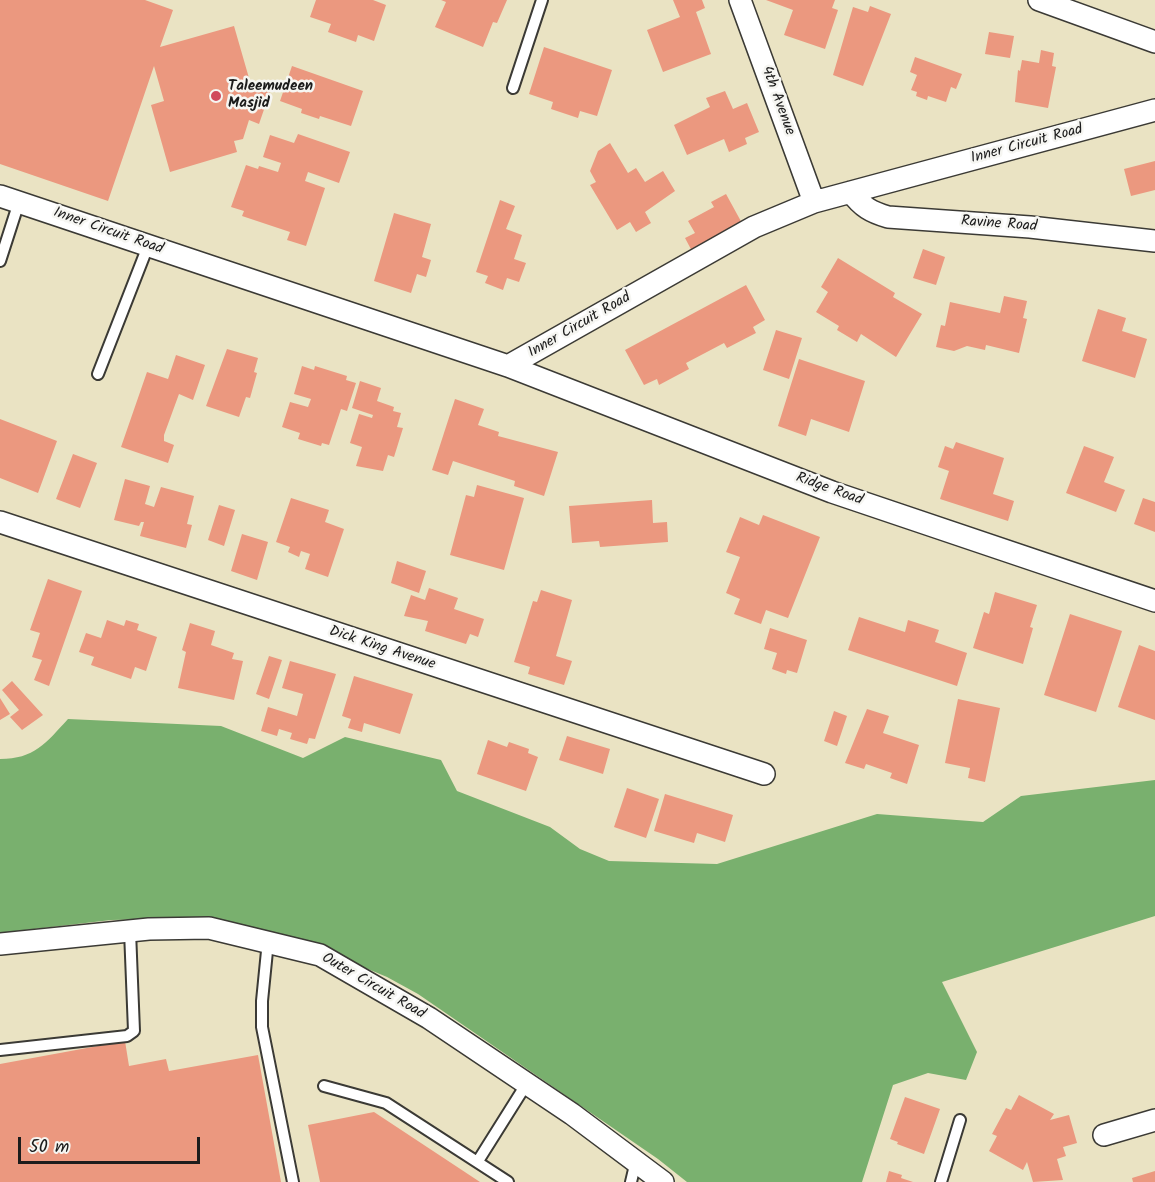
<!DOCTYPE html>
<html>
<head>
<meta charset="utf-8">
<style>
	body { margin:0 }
	#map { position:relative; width:1155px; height:1182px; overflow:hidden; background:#eae3c3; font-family:Kalam,sans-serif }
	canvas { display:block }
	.scale { position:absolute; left:18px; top:1137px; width:182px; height:27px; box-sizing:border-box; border:3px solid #1c1c1c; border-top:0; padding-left:8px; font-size:18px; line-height:21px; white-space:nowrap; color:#1c1c1c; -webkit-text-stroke:4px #f6f6f2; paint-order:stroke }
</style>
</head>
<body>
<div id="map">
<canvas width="1155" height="1182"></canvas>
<div class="scale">50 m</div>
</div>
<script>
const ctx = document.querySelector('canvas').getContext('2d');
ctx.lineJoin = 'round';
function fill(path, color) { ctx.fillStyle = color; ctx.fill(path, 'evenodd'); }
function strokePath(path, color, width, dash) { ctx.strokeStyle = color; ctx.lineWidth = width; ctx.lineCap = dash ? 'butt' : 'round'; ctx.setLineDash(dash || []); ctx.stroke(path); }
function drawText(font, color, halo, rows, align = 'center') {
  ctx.font = font + ' Kalam,sans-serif'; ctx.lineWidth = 5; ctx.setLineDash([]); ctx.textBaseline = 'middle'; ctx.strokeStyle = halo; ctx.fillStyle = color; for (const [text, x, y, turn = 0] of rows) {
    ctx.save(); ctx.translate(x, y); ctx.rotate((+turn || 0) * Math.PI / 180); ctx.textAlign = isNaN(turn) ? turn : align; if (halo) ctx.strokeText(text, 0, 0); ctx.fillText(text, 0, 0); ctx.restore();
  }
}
fill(new Path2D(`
	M68,719l153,7 82,32 42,-21 96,23 16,31 93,36 30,22 29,12 108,3 160,-50 106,8 38,-26 134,-16v136l-213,66 35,70 -11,28 -38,-7 -35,12 -31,97h-175l-29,-23 -240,-165 -31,-17 -67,-28 -165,-30 -44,1 -111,13v-174c34,0 46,-16 68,-40z`), '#79b06e');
fill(new Path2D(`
	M0,0h145l28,10 -13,37 74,-21 17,59 19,7 -11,32 -10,-4 -6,19 -9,2 3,11 -67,20 -19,-67 13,-4 -10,-35 -46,135 -108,-37z
	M316,0h57l13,5 -12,36 -16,-6 -2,7 -28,-10 3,-8 -21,-7z
	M441,0h66l-10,23 -4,-1 -10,25 -48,-20 11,-25z
	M673,0h29l3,8 -9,4 15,42 -48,18 -16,-42 33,-13z
	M766,0h69l-3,8 6,2 -13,39 -41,-14 9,-25z
	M870,6l21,8 -28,72 -30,-11 20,-68 15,5z
	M989,32l25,4 -4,22 -25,-4z
	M544,47l68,23 -15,46 -17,-5 -2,7 -27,-9 2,-7 -24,-8z
	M1041,50l13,3 -2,13 4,1 -8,41 -33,-6 3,-32 2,1 2,-11 17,3z
	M915,57l47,17 -6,15 -5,-2 -5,15 -18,-6 -1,4 -11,-4 1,-4 -6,-2 6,-15 -7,-3z
	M292,66l71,25 -12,35 -31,-10 -1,3 -18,-6 1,-4 -22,-8z
	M725,91l8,18 14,-6 12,29 -14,6 2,6 -18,8 -5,-13 -37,16 -13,-30 36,-18 -4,-9z
	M298,134l52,18 -11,31 -31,-11 -3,9 20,7 -19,58 -19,-6 3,-8 -48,-16 2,-5 -13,-4 15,-42 12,4 1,-3 19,6 3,-9 -18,-6 7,-22 24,8z
	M610,143l18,30 8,-5 9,14 18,-11 12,20 -30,21 6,11 -15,9 -6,-10 -13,8 -27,-45 6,-3 -6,-11 8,-20z
	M1155,161v29l-24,6 -7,-27z
	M726,194l17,31 -50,28 -8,-15 10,-5 -7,-12 26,-14 -3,-5z
	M500,200l15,6 -9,23 16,6 -8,24 12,4 -7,19 -12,-4 -4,12 -18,-7 3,-7 -12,-4z
	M394,213l37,11 -9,33 9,3 -5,17 -9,-3 -6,19 -37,-12z
	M923,249l22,8 -9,28 -23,-7z
	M838,258l57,35 -2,4 29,17 -26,43 -35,-23 -4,8 -20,-12 2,-4 -23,-14 12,-20 -7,-5z
	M746,285l19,35 -12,7 3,6 -29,15 -3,-5 -38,20 3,6 -30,16 -2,-6 -13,6 -19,-35z
	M1004,296l23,5 -4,17 4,1 -8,34 -33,-8 -1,5 -18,-4 -13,5 -18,-4 5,-22 4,1 5,-24 50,11z
	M1098,309l28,9 -4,13 25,8 -12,39 -53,-17z
	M776,330l26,8 -13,41 -26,-9z
	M227,349l31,9 -4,14 3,1 -7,25 -4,-1 -7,20 -33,-11z
	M176,355l29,10 -12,35 -14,-6 -15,41v6l10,4 -6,18 -47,-16 26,-75 21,7z
	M799,359l66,22 -16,51 -38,-13 -5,17 -28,-10z
	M302,366l12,4 1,-4 32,10 -1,4 10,3 -9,28 -6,-2 -12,36 -7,-2 -1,3 -23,-7 2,-6 -18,-6 8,-25 18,5 3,-8 -17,-5z
	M360,381l21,7 -4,13 17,6 -1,4 8,2 -4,14 6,1 -9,29 -6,-2 -5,16 -27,-5 6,-19 -12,-4 9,-29 13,4 1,-3 -21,-7z
	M455,399l29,10 -6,16 21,7 -1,4 60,16 -14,44 -30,-10 1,-5 -62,-20 -5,14 -16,-5z
	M0,419l57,22 -19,52 -38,-15z
	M956,442l48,16 -11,36 21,7 -6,20 -68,-22 9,-28 -11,-4 7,-21 8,3z
	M1084,446l30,11 -10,25 21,8 -9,22 -50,-19z
	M73,454l24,9 -17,45 -24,-9z
	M125,479l25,7 -5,18 9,3 7,-20 33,9 -7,28 5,1 -6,23 -46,-12 4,-14h-3l-2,4 -25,-6z
	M477,485l47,13 -20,72 -54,-15 16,-60 8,2z
	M291,498l38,12 -4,12 19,7 -16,48 -23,-8 5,-15 -9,-3 -2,6 -11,-5 2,-5 -14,-5z
	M1143,498l12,4v30l-21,-8z
	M652,500l1,23 14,-1 1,20 -68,5 -1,-6 -27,2 -3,-37z
	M219,505l16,5 -11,36 -16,-6z
	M763,515l57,22 -32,81 -22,-8 -5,14 -27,-10 6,-15 -14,-6 14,-36 -14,-5 14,-35 19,8z
	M242,534l26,8 -11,38 -26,-9z
	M397,561l29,10 -7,22 -28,-10z
	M48,579l34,12 -33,95 -15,-6 8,-20 -10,-3 8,-24 -10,-3z
	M429,588l29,10 -4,11 30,10 -6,18 -8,-3 -4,10 -41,-13 3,-10 -24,-5 7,-21 14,5z
	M541,590l31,10 -16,56 16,5 -8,24 -36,-11 2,-7 -16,-5 19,-61 4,1z
	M995,592l42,13 -7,22 3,1 -10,36 -50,-16 11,-36 5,2z
	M1070,614l52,17 -26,81 -52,-17z
	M859,617l46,15 3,-12 31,10 -4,12 32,11 -10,33 -109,-36z
	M107,620l17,6 2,-6 13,4 -2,6 20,7 -11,34 -11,-4 -4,12 -40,-14 3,-8 -15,-5 7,-19 15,5z
	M190,623l25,8 -4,14 23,8 -2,6 11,2 -9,39 -56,-12 8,-36 -4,-2z
	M770,628l37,12 -10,33 -10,-3 -1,4 -14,-5 5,-16 -13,-4z
	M1139,645l16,6v69l-37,-13z
	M269,656l13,4 -13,39 -13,-5z
	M290,661l46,13 -21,65 -6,-1 -2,6 -17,-5 2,-6 -13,-4 -2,7 -16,-5 7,-24 29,9 6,-22 -21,-6z
	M354,676l59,18 -13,40 -36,-11 -2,9 -14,-4 3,-9 -9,-3z
	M12,681l31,34 -21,15 -12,-13 9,-7 -17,-20z
	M0,698l10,16 -10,6z
	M958,699l42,9 -15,74 -17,-4 2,-10 -25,-5z
	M867,709l22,7 -6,17 36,12 -12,39 -17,-6 2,-5 -26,-9 -2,5 -19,-6z
	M834,711l13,5 -10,30 -13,-5z
	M567,736l43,13 -7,25 -44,-14z
	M488,740l19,7 2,-5 20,7 -1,4 10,4 -12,34 -49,-17z
	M627,788l32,11 -13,39 -32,-11z
	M665,794l68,21 -8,27 -28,-9 -3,10 -40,-12z
	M125,1041l4,25 37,-7 3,12 89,-16 23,127h-281v-118z
	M1019,1095l35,19 -4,6 19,-5 8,28 -14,4 3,9 -9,3 6,21 -30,2 -6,-20 -4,8 -34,-19 8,-15 -5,-2 14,-26 5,2z
	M905,1097l35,12 -16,45 -27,-10 1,-2 -8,-3z
	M374,1112l106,70h-160l-12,-57z
	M889,1171l13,4 -1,3 12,4h-27z
	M1155,1171v11h-22l-1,-4z`), '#eb987f');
const lane = new Path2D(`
	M513,88l29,-88
	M0,261l19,-59
	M98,374l50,-128
	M268,941l-6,60v26l31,155
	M0,1050l127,-14 7,-5 -4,-100
	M324,1086l62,17 122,79
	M478,1161l49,-78
	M631,1182l5,-21
	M941,1182l19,-62`);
const street = new Path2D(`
	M740,0l74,202
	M1039,0l116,42
	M851,192c11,15 20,20 37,25l142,10 125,14
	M0,196l508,170 324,126 323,109
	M508,366l246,-139 60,-25 341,-92
	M0,522l764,252
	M0,944l149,-15 60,-1 111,27 109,63 143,96 91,68
	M1104,1135l51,-15`);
strokePath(lane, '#3b3a35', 14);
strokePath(street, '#3b3a35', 24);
strokePath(lane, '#fff', 10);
strokePath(street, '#fff', 21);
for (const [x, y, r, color] of [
	[216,96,6,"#d1495b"]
]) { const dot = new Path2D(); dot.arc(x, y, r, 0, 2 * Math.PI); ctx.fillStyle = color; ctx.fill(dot); strokePath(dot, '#f6f6f2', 2); }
drawText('bold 15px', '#1c1c1c', '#f6f6f2', [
	["Taleemudeen",228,87],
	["Masjid",228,104]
], 'left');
drawText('15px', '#1c1c1c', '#f6f6f2', [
	["4th Avenue",777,101,70],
	["Inner Circuit Road",1027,145,-15],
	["Ravine Road",999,225,4],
	["Inner Circuit Road",108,232,19],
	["Inner Circuit Road",580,326,-30],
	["Ridge Road",829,490,20],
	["Dick King Avenue",382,649,18],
	["Outer Circuit Road",373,987,30]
]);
</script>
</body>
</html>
